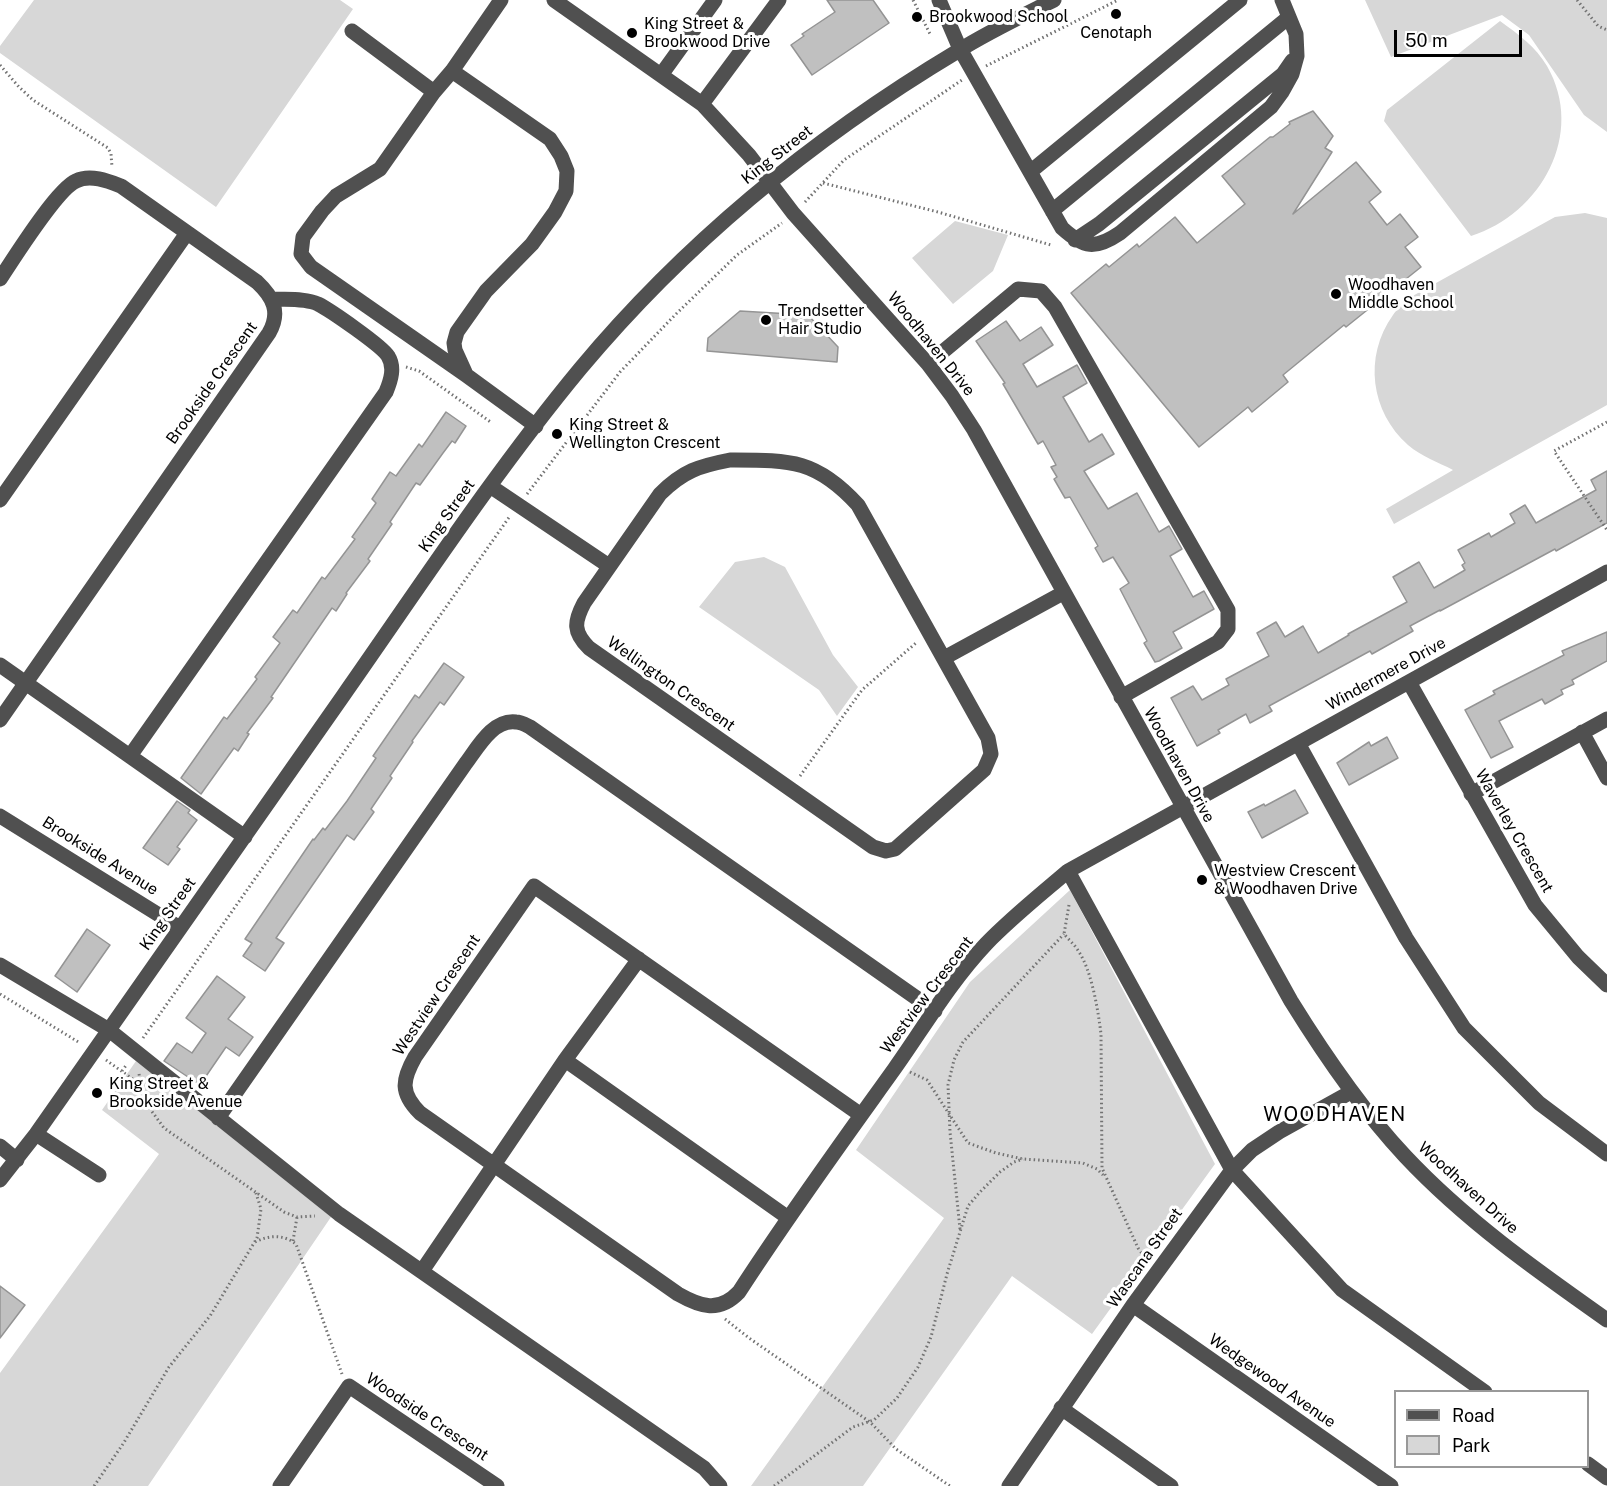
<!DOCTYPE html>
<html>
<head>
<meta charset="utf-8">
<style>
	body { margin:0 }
	#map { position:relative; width:1607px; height:1486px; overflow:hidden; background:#fff; font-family:"Public Sans",sans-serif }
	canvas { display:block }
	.legend { position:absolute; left:1394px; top:1390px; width:195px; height:78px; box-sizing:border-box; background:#fff; border:2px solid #999; margin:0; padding:8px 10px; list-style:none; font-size:18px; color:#000 }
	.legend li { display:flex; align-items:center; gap:12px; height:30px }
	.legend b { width:30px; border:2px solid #999 }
	.scale { position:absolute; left:1394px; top:30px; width:128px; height:27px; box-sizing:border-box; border:3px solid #000; border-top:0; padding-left:8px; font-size:18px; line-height:21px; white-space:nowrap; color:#000; -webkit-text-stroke:4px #fff; paint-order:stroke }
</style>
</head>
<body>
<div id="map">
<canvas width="1607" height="1486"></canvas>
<ul class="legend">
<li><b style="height:8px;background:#505050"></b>Road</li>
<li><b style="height:16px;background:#d7d7d7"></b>Park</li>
</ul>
<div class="scale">50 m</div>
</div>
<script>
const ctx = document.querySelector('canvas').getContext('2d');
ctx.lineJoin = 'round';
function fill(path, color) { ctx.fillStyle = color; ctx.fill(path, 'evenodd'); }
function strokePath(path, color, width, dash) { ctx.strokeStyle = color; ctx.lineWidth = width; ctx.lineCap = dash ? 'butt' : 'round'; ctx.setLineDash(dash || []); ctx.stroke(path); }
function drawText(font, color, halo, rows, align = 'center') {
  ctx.font = font + ' "Public Sans",sans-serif'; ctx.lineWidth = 6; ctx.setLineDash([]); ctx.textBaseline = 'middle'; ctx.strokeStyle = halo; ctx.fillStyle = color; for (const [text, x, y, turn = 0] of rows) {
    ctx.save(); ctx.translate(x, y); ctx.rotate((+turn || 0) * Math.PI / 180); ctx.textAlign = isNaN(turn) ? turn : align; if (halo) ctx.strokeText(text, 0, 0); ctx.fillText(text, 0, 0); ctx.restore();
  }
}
fill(new Path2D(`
	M34,0h306l13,9 -137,198 -216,-154v-7z
	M1365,0h242v132l-23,-17 -55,-80 -27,-20 -111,42z
	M1500,21c18,13 36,26 47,45 39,68 -6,148 -76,170l-87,-115 3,-11z
	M1585,213l22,5v187l-213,119 -8,-15 67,-39c-15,-8 -31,-13 -45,-25 -37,-33 -45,-88 -15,-130 4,-6 11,-12 16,-17l146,-81z
	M955,221l53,14 -15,36 -40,33 -41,-46z
	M764,557l21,10 48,88 25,32 -21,29 -18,-26 -120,-83 36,-45z
	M1070,890l145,274 -123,170 -80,-58 -149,210h-112l193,-268 -88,-68 114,-168z
	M136,1061l195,156 -183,269h-148v-113l159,-219 -57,-44z`), '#d7d7d7');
const building = new Path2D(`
	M827,0h46l16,23 -77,52 -21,-30 13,-9 -2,-2 33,-22z
	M1313,111l20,25 -8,12 7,4 -39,62 63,-52 25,30 -12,10 18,23 13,-11 18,23 -13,10 16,20 -75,60 -2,-2 -61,50 5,7 -36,30 -4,-5 -49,40 -128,-154 35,-29 3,3 28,-23 2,3 36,-30 22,26 48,-39 -23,-28 48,-39h3l17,-13 -1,-2z
	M740,311l68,4 30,32 -1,15 -130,-11 1,-13z
	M1006,321l14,20 21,-14 12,18 -30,19 14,23 40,-22 10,18 -24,14 26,45 13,-8 12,20 -30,17 24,38 29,-16 22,39 10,-6 13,23 -12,7 23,41 11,-6 10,18 -41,23 9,16 -23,13 -4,1 -11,-19 3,-2 -27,-52 9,-6 -16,-26 -10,5 -8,-14 3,-2 -28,-49 -5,1 -11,-19 3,-2 -6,-10 5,-2 -13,-24 -5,3 -35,-60 2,-1 -29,-42z
	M446,412l20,14 -11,17 -3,-2 -9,12 -23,32 -4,-2 -26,39 2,2 -24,35 2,2 -24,32 1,1 -11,17 -4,-3 -61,89 2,1 -26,35 2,1 -11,17 -4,-3 -33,46 -20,-16 43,-61 3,2 30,-40 -2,-2 25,-34 -7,-6 20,-27 4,3 25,-36 3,2 30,-40 -3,-2 24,-34 -4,-4 18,-27 6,4 23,-32 3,3z
	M1607,471v52l-51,28 -1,-2 -115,62v-1l-30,16 3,5 -41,23 -2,-3 -101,55 3,5 -22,12 -4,-9 -28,16 2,3 -23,13 -26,-48 22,-12 9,14 27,-15 -3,-6 43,-23 -12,-23 19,-11 9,15 18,-11 15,27 31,-18 -1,-1 59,-32 -14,-25 26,-15 15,26 31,-18 -3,-5 3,-2 -7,-13 31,-17 2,4 24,-14 -5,-9 15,-9 11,18 60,-33 -5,-10z
	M1607,632v29l-35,19 2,4 -13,6 2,4 -18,10 -3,-5 -43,22 14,26 -22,11 -26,-48 30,-16 -2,-3 71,-36 -2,-4z
	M444,663l20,14 -20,28 -4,-3 -28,39 1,1 -23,34 2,2 -21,31 3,3 -20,28 -7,-5 -71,103 8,5 -19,28 -22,-15 9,-13 -7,-4 68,-100 1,1 9,-12 2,2 22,-29 29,-43 -3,-2 42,-61 4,3z
	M1387,737l11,21 -49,27 -12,-22 32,-21 2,4z
	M1295,790l13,23 -46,25 -14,-26 16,-8 1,2z
	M177,801l13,9 -2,3 9,7 -20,27 3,2 -12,16 -25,-17z
	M87,929l23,16 -33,47 -22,-16z
	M217,976l28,21 -17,22 25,18 -14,19 -13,-9 -26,38 -36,-24 13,-18 15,10 14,-20 -20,-15z
	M0,1286l25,19 -25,33z`);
fill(building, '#c0c0c0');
strokePath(building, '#949494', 1.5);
strokePath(new Path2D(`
	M913,0l18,36
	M1577,0l21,26 9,4
	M0,65l19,22 14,13 75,48 3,6 1,13
	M986,66l132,-66
	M823,183l115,29 113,33
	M805,202l39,-42 118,-80
	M406,367l13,4 73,52
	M1607,422l-53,29 53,79
	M527,494l93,-122 56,-58 61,-59 45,-32
	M800,776l62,-86 55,-48
	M1069,905l-5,29c5,6 11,11 15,18 13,20 19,58 22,82l1,134 36,80 8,11
	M0,994l80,49
	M143,1038l367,-522
	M106,1060l28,20 6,7
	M122,1071l5,-7
	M910,1072l17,8 41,63 28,10 27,6 60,4 14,6 6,6
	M139,1074l6,28 19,26 120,84 13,5 18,-1
	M960,1229l-10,-97 -2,-47 6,-25 9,-18 101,-108
	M293,1241l4,-24
	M255,1242c14,-7 28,-8 41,2l46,130
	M725,1319l24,19 121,84 26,27 54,37
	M94,1486l29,-42 46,-77 41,-51 47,-78 4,-29 -5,-16
	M774,1486l79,-59 21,-7 23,-22 21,-31 13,-30 16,-63 21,-68 12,-14 20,-20 14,-10 9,-3`), '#727272', 3, [1.5, 3]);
strokePath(new Path2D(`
	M501,0l-49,71 -18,21 -54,77 -44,27 -14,15 -19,26 -2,17 10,13 155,108 70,51
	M554,0l148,104 47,51 44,58 135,151 24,32 22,34 317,571c34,55 70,108 114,155 60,64 131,114 202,164
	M939,0l21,49 102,179c22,20 33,22 58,5l151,-126 11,-15 10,-18 5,-18 -1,-22 -14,-34
	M352,31l82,61
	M452,71l98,68 11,17 6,15 -1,20 -11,21 -23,32 -46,47 -29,41 -3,11 1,7 10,22
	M661,75l54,-75
	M702,104l77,-104
	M1030,172l210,-172
	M1052,211l237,-194
	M1075,240l24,-16 184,-150 9,-13
	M0,279c14,-21 57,-90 76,-98 14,-7 32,0 45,5l136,96c16,15 24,30 12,51l-269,387
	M928,364l90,-75 23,2 14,16 173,303v19l-10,13 -97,55
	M730,460c60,0 86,-1 128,45l130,233 3,16 -7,16 -89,79 -9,2 -13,-4 -284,-199c-16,-16 -15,-26 -5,-45l76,-109c23,-23 39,-28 70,-34z
	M490,486l119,80
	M0,500l187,-267
	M944,658l119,-65
	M0,665l245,172
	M1409,682l126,223 43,52 29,28
	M1582,732l25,46
	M1299,745l107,193 58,90 75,75 68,51
	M130,756l256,-364c5,-12 9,-25 2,-36 -6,-10 -58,-46 -70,-52 -13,-6 -32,-4 -46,-5
	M1471,794l136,-75
	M0,816l180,112
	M1068,871l164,299 110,120 143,102
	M0,965l109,65 230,184 365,254 16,18
	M565,1060l222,157
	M861,1115l-327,-229 -119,171c-13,23 -15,36 5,56l258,181c23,13 41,19 61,-2 49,-76 103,-150 156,-224 29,-41 56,-87 91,-124 25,-26 54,-49 82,-73l539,-299
	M218,1118l248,-355c12,-16 27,-44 50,-41 5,0 10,3 14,5l405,284
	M36,1134l63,41
	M0,1146l17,14
	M0,1180l36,-46c103,-146 205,-292 307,-438 77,-110 151,-223 237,-327 106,-127 236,-233 378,-318 30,-19 64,-35 96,-51
	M422,1271l143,-211 74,-101
	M1133,1305l258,181
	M1061,1408l110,78
	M1588,1464l19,14
	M280,1486l69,-100 148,100
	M1009,1486l124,-181 99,-135 20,-20 27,-18 72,-40`), '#505050', 15);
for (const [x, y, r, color] of [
	[1116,14,6,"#000"],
	[917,17,6,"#000"],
	[632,33,6,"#000"],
	[1336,294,6,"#000"],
	[766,320,6,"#000"],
	[557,434,6,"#000"],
	[1202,880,6,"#000"],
	[97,1093,6,"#000"]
]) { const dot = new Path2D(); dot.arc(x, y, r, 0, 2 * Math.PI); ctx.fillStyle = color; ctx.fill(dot); strokePath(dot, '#fff', 2); }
drawText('16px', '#000', '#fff', [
	["Brookwood School",929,17],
	["King Street &",644,24],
	["Brookwood Drive",644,42],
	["Cenotaph",1116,33,"center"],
	["Woodhaven",1348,285],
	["Middle School",1348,303],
	["Trendsetter",778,311],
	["Hair Studio",778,329],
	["King Street &",569,425],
	["Wellington Crescent",569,443],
	["Westview Crescent",1214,871],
	["& Woodhaven Drive",1214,889],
	["King Street &",109,1084],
	["Brookside Avenue",109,1102]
], 'left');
drawText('16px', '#000', '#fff', [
	["King Street",777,155,-38],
	["Woodhaven Drive",931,344,51],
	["Brookside Crescent",212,383,-55],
	["King Street",447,516,-55],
	["Windermere Drive",1386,674,-29],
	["Wellington Crescent",671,684,35],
	["Woodhaven Drive",1179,765,61],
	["Waverley Crescent",1514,831,60],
	["Brookside Avenue",100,856,32],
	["King Street",168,914,-55],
	["Westview Crescent",437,995,-56],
	["Westview Crescent",927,995,-53],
	["Woodhaven Drive",1468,1188,42],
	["Wascana Street",1145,1258,-55],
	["Wedgewood Avenue",1272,1381,35],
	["Woodside Crescent",427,1417,34]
]);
ctx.letterSpacing = '1.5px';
drawText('20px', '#000', '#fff', [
	["WOODHAVEN",1335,1115]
]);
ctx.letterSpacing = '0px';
</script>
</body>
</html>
